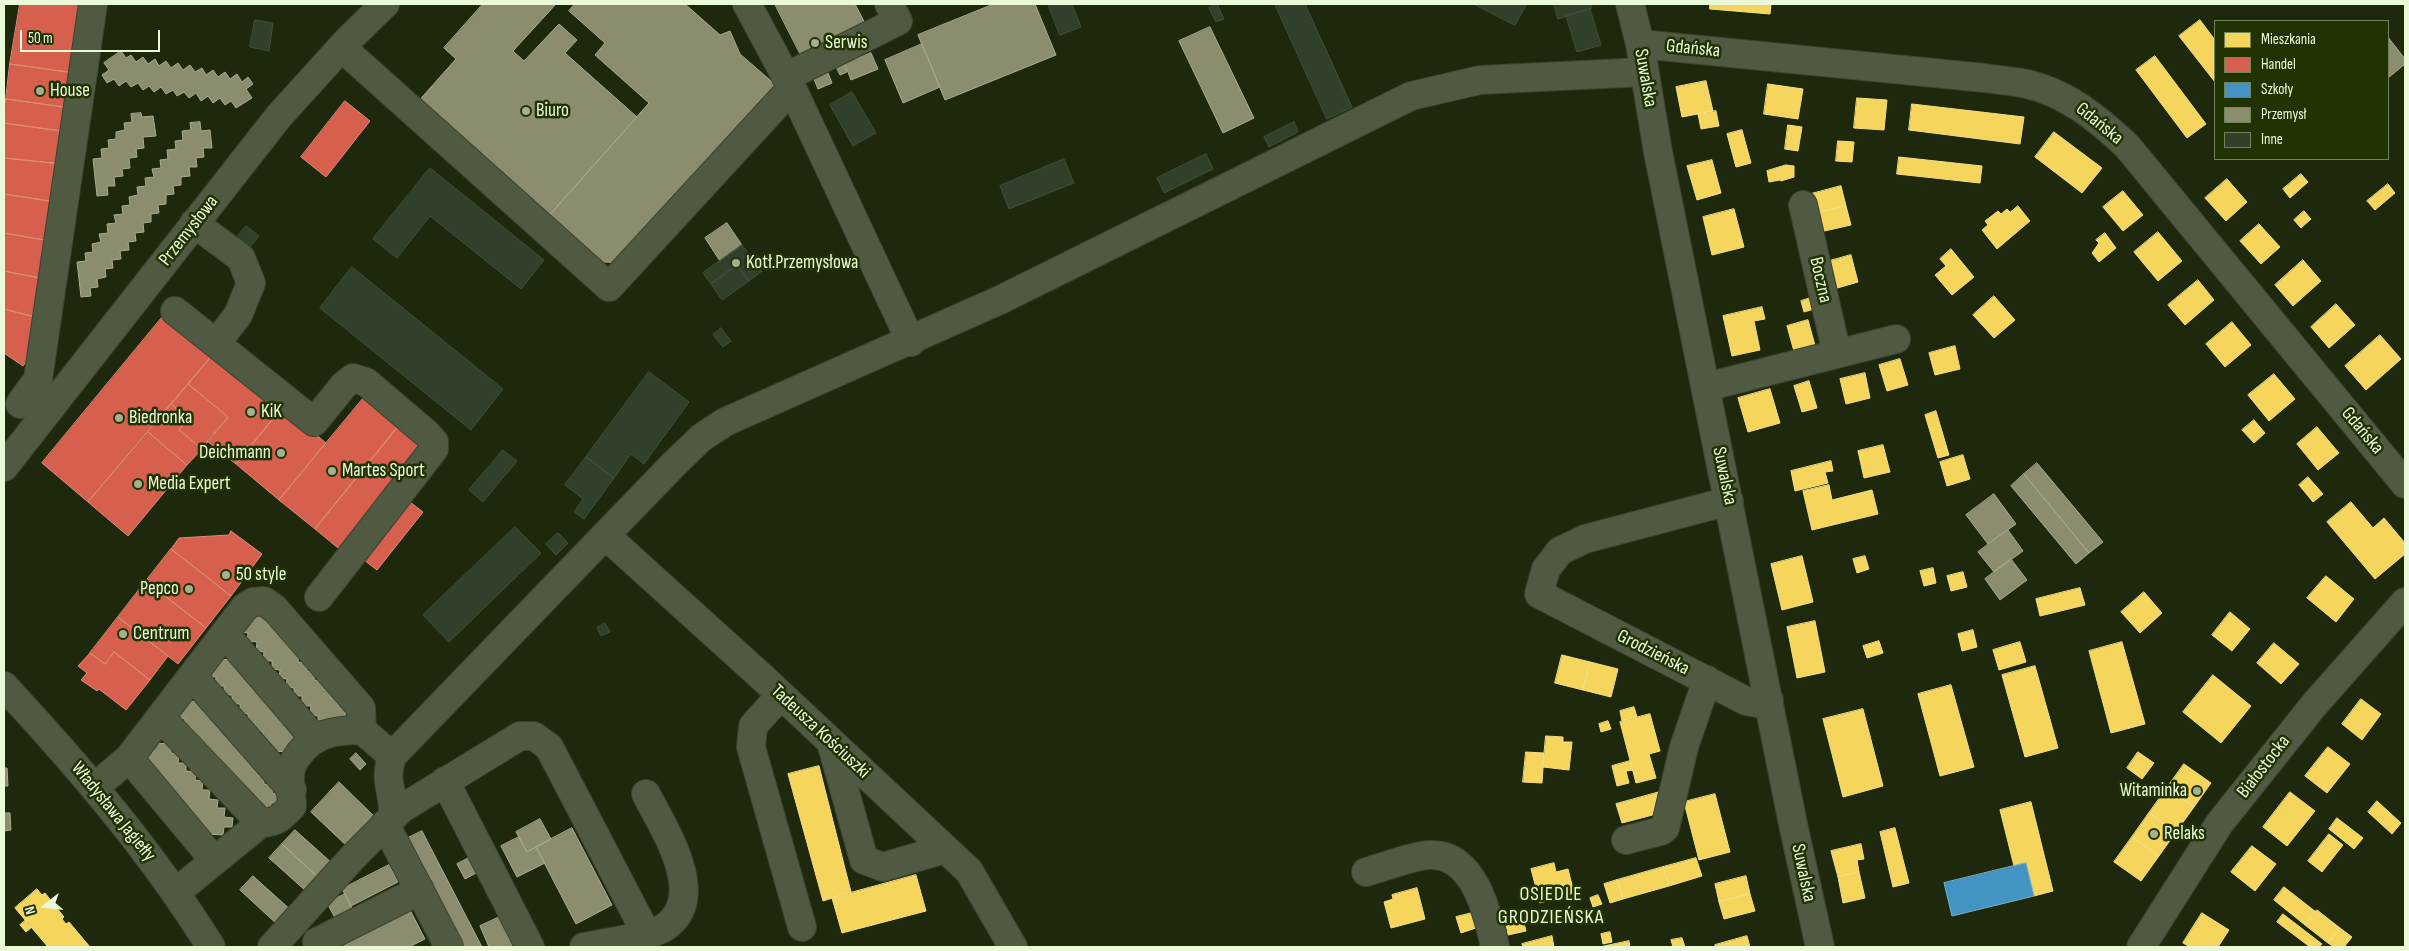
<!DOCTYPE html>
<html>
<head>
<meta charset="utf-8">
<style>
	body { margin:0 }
	#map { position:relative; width:2409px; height:951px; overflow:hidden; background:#1e280d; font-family:"Sofia Sans Condensed",sans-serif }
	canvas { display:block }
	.frame { position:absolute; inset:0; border:5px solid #eafad9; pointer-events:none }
	.legend { position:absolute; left:2214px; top:20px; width:175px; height:140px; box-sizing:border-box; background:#213302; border:1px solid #718358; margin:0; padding:6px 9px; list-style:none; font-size:15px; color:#eafad9 }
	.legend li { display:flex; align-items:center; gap:10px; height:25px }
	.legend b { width:25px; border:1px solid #718358 }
	.north { position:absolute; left:20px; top:881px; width:50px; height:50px; -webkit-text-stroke:4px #213302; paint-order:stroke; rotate:254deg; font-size:14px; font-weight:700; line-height:20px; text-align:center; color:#eafad9 }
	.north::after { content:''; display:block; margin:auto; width:18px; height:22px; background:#eafad9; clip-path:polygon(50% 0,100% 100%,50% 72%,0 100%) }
	.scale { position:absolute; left:20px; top:30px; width:140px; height:22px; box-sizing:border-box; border:2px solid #eafad9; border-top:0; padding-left:6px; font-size:15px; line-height:18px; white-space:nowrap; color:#eafad9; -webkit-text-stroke:4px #213302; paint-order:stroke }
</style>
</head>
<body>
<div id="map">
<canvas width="2409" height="951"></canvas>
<div class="frame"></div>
<ul class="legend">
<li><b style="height:14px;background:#f6d55c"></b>Mieszkania</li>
<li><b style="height:14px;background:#d6604d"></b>Handel</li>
<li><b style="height:14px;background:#4393c3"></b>Szkoły</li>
<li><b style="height:14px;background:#8c8c6e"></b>Przemysł</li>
<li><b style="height:14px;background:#30402a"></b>Inne</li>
</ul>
<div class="north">N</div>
<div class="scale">50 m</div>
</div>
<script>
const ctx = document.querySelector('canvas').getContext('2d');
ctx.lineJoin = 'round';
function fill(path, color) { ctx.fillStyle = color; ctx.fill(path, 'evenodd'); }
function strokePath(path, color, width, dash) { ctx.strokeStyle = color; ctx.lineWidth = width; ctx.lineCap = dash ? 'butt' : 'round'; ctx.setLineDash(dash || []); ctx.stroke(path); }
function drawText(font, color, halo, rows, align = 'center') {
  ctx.font = font + ' "Sofia Sans Condensed",sans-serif'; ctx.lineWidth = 5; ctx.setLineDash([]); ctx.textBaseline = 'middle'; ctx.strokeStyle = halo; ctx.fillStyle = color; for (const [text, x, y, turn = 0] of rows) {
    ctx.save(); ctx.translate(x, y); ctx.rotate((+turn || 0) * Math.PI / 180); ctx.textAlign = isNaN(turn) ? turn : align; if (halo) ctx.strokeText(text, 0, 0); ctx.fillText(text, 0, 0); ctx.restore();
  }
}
const homes = new Path2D(`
	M1710,4h61l-1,10 -60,-5z
	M2200,20l15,20v42l-36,-46z
	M2155,56l51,68 -19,14 -51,-68z
	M1706,81l7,30 -31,6 -6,-30z
	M1768,84l35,5 -5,30 -34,-5z
	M1857,98l30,2 -3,30 -30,-2z
	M1912,104l112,13 -4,27 -111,-14z
	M1716,111l3,15 -18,3 -3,-15z
	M1788,125l14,2 -4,24 -13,-2z
	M1742,130l9,33 -15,4 -9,-33z
	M2054,132l48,36 -20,25 -47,-36z
	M1838,141l16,1 -2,20 -16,-1z
	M1899,157l83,9 -2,17 -83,-9z
	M1712,160l9,33 -24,7 -10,-34z
	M1786,165l8,1v11l-13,4 -1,-1 -11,2 -2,-11z
	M2301,174l7,8 -18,16 -7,-9z
	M2227,179l20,23 -21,19 -21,-23z
	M2388,184l7,9 -20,17 -8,-9z
	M1841,186l5,20 -31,7 -4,-19z
	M2123,191l20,24 -20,16 -20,-24z
	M1846,206l5,19 -31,7 -5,-19z
	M2018,206l12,15 -33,28 -15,-19 6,-5 -3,-4 13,-10 3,3 6,-5 3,3z
	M1734,209l10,38 -32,8 -9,-38z
	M2304,211l7,8 -10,9 -7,-8z
	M2259,224l21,23 -19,17 -21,-23z
	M2158,232l24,29 -24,20 -24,-29z
	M2105,233l11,15 -17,14 -7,-9 7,-10 -3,-3z
	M1951,249l23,28 -22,18 -17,-20 11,-9 -6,-7z
	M1851,255l7,27 -24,7 -8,-27z
	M2303,260l18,21 -28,25 -18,-21z
	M2198,280l16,20 -29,25 -17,-20z
	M1817,296l4,11 -17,5 -3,-11z
	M1994,296l21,24 -21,18 -21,-23z
	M2336,304l19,21 -26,23 -18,-21z
	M1762,307l3,12 -11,2 6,29 -28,6 -9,-40z
	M1808,320l8,29 -21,6 -8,-29z
	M2232,322l19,23 -26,22 -19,-23z
	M2380,335l21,24 -35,31 -21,-24z
	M1955,346l5,23 -25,6 -6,-22z
	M1900,359l8,26 -21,6 -8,-26z
	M1865,373l5,25 -24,6 -6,-25z
	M2274,374l21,25 -26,22 -21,-26z
	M1809,381l8,27 -15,4 -8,-26z
	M1770,389l10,34 -32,9 -10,-34z
	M1936,411l13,44 -11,3 -13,-43z
	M2254,420l11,13 -11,10 -12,-13z
	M2317,427l22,26 -21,17 -21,-26z
	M1883,445l7,27 -26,6 -6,-27z
	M1963,455l7,24 -23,7 -7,-24z
	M1831,461l2,10 -8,1 3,11 -33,8 -4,-20z
	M2308,477l15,17 -10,8 -14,-17z
	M1829,485l3,15 40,-10 6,24 -66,16 -9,-39z
	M2351,502l22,26 11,-10 21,25v11l-30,25 -48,-57z
	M1802,556l11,46 -31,8 -11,-46z
	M1865,556l4,13 -12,4 -4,-14z
	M1933,568l3,15 -12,3 -4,-15z
	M1963,572l4,15 -16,4 -4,-15z
	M2326,576l28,23 -18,23 -29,-24z
	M2080,588l5,17 -45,11 -4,-17z
	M2144,592l18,21 -22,20 -19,-21z
	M2230,612l20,17 -18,22 -20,-16z
	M1815,621l10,51 -28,6 -10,-51z
	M1973,630l4,17 -15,4 -4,-17z
	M1879,641l4,12 -16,5 -4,-12z
	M2020,642l6,20 -27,8 -6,-20z
	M2122,642l23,82 -34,9 -22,-82z
	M2274,643l25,21 -18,20 -24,-21z
	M1562,655l28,7 -7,28 -28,-7z
	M1590,662l28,7 -7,28 -28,-7z
	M2035,666l23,82 -33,9 -23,-82z
	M2213,675l38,31 -30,37 -38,-31z
	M1951,685l23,82 -34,9 -22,-82z
	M2361,699l20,15 -19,26 -20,-16z
	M1634,707l3,10 -15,4 -2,-10z
	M1863,709l20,77 -40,11 -20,-78z
	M1650,714l10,37 -11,3 7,24 -20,5 -16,-61z
	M1608,721l3,8 -10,3 -2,-8z
	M1546,736l17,1v5h9l-3,28 -26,-3z
	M2328,747l22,17 -23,29 -22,-17z
	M1526,752l18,1 -2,30 -19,-1z
	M2138,752l16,11 -12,16 -15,-11z
	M1630,761l3,9 -7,1 3,12 -12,3 -5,-20z
	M2184,764l27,19 -17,24 -27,-19z
	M819,766l32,126 -28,9 -35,-127z
	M2167,788l27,19 -18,25 -27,-19z
	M1667,790l-3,22 -42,11 -6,-19z
	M2290,792l25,19 -28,35 -24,-19z
	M1715,794l15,58 -31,8 -15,-58z
	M2377,801l24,22 -9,11 -24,-22z
	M2031,802l22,89 -19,5 -8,-33 -12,3 -14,-56z
	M2149,813l27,19 -17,24 -27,-19z
	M2337,818l26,20 -9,11 -25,-20z
	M1895,828l14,55 -16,4 -13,-55z
	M2329,834l14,11 -21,27 -14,-11z
	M2132,837l27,19 -18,25 -27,-19z
	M1861,844l3,15 -7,1 2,12 -21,5 -7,-26z
	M2252,846l24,18 -21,27 -24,-19z
	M1696,858l6,18 -33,10 -6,-19z
	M1554,863l2,9 12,-3 6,24 -34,10 -9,-34z
	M1663,867l6,19 -46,13 -6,-19z
	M1859,872l6,26 -22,5 -5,-26z
	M916,875l10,36 -84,22 -10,-35z
	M1746,876l4,18 -31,8 -4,-18z
	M1617,880l6,19 -13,4 -6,-19z
	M2284,887l32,25 -11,13 -31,-25z
	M1417,888l8,31 -34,9 -7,-26 9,-3 -1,-4z
	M37,889l5,6 3,-2 19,24 -2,2 4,5 3,-2 21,25h-42l-33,-39z
	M1750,894l5,17 -31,8 -5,-17z
	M1598,895l4,9 -9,3 -3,-9z
	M2317,910l23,18 -12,15 -23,-18z
	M1521,911l2,8 -14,4 -3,-8z
	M1472,913l4,15 -15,5 -5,-16z
	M2202,913l27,17 -11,17h-28l-7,-4z
	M2283,914l39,30 -3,3h-9l-33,-25z
	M1523,919l3,12 -18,4 -2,-11z
	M26,920l6,7 -6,5 -6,-7z
	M2340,928l12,9 -8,10h-10l-6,-4z
	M1610,932l2,10 -9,2 -2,-10z
	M1552,936l2,11h-31l-1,-3z
	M1747,936l3,11h-34l-1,-2z
	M1682,938l3,9h-12l-2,-7z
	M1629,941l1,6h-30z`);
fill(homes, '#f6d55c');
strokePath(homes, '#f2e082', 1);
const shops = new Path2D(`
	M20,4h67l-12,69 -65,-9z
	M10,64l65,9 -4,35 -65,-9z
	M6,99l65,9 -3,24 -64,-9z
	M345,101l25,20 -44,56 -25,-20z
	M4,123l64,9 -6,32 -58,-6z
	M4,158l58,6 -6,38 -52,-8z
	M4,194l52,8 -6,39 -46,-8z
	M4,233l46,8 -5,38 -41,-8z
	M4,271l41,8 -6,39 -35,-9z
	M4,309l35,9 -5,32 -11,16 -19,-13z
	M169,309l48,41 -129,152 -46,-39z
	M217,350l66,57 -47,57 -29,-23 21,-24 -40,-33z
	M188,384l40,33 -26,32 -23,-19 9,-11 -17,-15z
	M366,395l35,28 -86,106 -36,-29z
	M171,404l17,15 -9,11 23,19 -15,16 -39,-33z
	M283,407l43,36 -47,57 -43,-36z
	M401,423l28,22 -86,107 -28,-23z
	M148,432l39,33 -59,71 -40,-34z
	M402,496l21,16 -46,58 -21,-16z
	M231,531l31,23 -31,42 -60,-47 8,-11 50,-3z
	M171,549l60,47 -25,32 -60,-47z
	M146,581l60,47 -28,36 -60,-47z
	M118,617l50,39 -18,24 -36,-28 -9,12 -15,-11z
	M114,652l36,28 -24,30 -27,-21 -2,2 -16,-11 6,-7 -9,-7 12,-13 15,11z`);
fill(shops, '#d6604d');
strokePath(shops, '#dc8e77', 1);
const schools = new Path2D(`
	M2026,863l8,33 -82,20 -8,-33z`);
fill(schools, '#4393c3');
strokePath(schools, '#75b2ca', 1);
const industry = new Path2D(`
	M483,4h73l-43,47 11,10 35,-37 18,16 -12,13 72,64 -92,103 -130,-115 41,-46 -12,-11z
	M575,4h110l35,31 10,-4 10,23 38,33 -157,176 -32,-2 -44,-41 104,-117 -54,-48 10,-12 -36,-32z
	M775,4h80l12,23 -64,32z
	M994,4h41l21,51 -111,45 -27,-65z
	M1210,27l44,91 -31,15 -44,-92z
	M2388,37l17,22v5l-17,14z
	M922,44l18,43 -37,16 -18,-43z
	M121,51l5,7 5,-3 5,7 7,-5 5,7 7,-5 4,7 7,-5 5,7 7,-5 5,7 7,-5 5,7 7,-4 4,7 7,-5 5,7 7,-5 5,7 7,-5 5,8 6,-5 5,7 -7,5 6,9 -16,10 -5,-7 -6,4 -5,-7 -7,5 -5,-7 -7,5 -5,-8 -7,5 -5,-6 -7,4 -4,-6 -7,4 -5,-7 -7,5 -5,-6 -6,4 -5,-7 -7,4 -5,-6 -7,5 -5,-7 -7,4 -5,-8 7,-5 -5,-7z
	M871,53l7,16 -27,11 -6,-16z
	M844,64l3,8 -7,3 -4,-8z
	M826,68l6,15 -14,6 -6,-15z
	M141,113l1,4 11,-1 3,20 -13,1 1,11 -8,1 1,8 -8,1 1,10 -8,1 1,7 -9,1 1,9h-8l1,9 -11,1 -4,-37 9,-1 -1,-9 8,-1 -1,-8 8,-1v-7l9,-2 -1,-7 8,-1 -1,-8z
	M200,122l1,9 9,-1 2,18h-9l1,9 -8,1 1,9h-8l1,9 -9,1v8l-8,1 1,8 -8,1v9l-8,1 1,8 -8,1v8l-8,1 1,9 -9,1 1,8 -8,1 1,8 -9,1 1,8 -9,1 1,8 -8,1 1,8 -9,2 1,8 -8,1 1,8 -10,1 -4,-35 9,-1 -1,-8 8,-1 -1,-8 9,-2 -2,-8 9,-1 -1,-9 9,-1 -2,-8 9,-1 -1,-8 8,-1 -1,-8 9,-2 -1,-8 9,-1 -1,-8 9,-1 -2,-8 9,-1 -1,-8 8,-1 -1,-9 9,-1 -1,-8 8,-1 -1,-9 9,-1 -1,-7z
	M727,223l15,22 -22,16 -15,-23z
	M2037,463l66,79 -14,11 -65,-79z
	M2024,474l65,79 -13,11 -65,-78z
	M1994,494l22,30 -28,20 -22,-29z
	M2008,530l15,21 -29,21 -16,-20z
	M2011,559l16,21 -27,20 -15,-21z
	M250,615l19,2 -1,8 9,1 -1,9h9l-1,8 8,1v8l7,1 -1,9 9,1v8l8,1 -1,8 9,1v8l8,1v8l8,1v9h7l-1,9h-8v9l-19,-2v-8l-8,-1 1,-9h-9v-10h-8v-8l-8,-1 1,-8 -8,-1 1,-8 -8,-1v-8h-9l1,-9 -8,-1 1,-9 -10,-1 1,-8 -7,-1z
	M216,659l20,1 -1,9h9l-1,9h8v9l7,1v8h9l-1,9h8v9l8,1 -1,8 11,1v9l8,1 -9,18 -21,-1v-10h-7v-9l-8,-1v-8l-7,-1v-8l-8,-1v-9h-8v-9h-8v-9h-9l1,-9h-7z
	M186,701l18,1 -1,8 8,1v9h8l-1,9 9,1 -1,8h8v9l8,1v9l7,1v8h9l-1,9h7v9l9,1 -1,8 8,1v9h-9v8l-26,-10 -38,-46v-9h-8l1,-8 -9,-1 1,-9h-8l1,-9 -9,-1 1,-9h8z
	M154,743l17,1v9l8,1 -1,9h8v8l10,1 -1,8 8,1 -1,9h8l-1,9 9,1 -1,8h8l-1,9 9,1 -1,9h-8l-1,8 -18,-1v-9h-8v-8l-9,-1 1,-9 -8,-1 1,-8 -9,-1 1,-8h-8v-9h-8l1,-9 -8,-1v-8h-8v-11l10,1z
	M356,753l10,11 -6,6 -10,-11z
	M4,768h3l1,18h-4z
	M339,782l39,38 -28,29 -39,-37z
	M4,813h6l1,17 -7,1z
	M540,819l11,20 -24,13 -11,-20z
	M572,828l40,77 -36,19 -40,-77z
	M295,830l38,34 -13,15 -38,-35z
	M422,831l60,116h-20l-56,-108z
	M519,837l8,15 9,-5 9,16 -28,14 -16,-31z
	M282,844l38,35 -13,13 -38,-34z
	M471,857l7,15 -13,7 -8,-15z
	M389,865l9,17 -47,24 -9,-17z
	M253,876l40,36 -13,15 -40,-37z
	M345,894l7,14 -17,10 -8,-15z
	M409,908l16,31 -16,8h-73z
	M502,916l15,31h-28l-9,-21z`);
fill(industry, '#8c8c6e');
strokePath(industry, '#a8ad8e', 1);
const building = new Path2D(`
	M1048,4h24l9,23 -21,8z
	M1217,4l7,15 -8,3 -7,-14z
	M1275,4h30l47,103 -25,12z
	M1474,4h50l2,1 -11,20z
	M1554,4h36l2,4 -34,11z
	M1590,9l11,36 -24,7 -11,-36z
	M255,20l18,3 -4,28 -19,-4z
	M852,92l24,41 -23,13 -23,-41z
	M1294,122l4,10 -29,15 -5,-10z
	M1206,154l7,15 -49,24 -7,-15z
	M1064,159l10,24 -65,26 -9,-23z
	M430,168l114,92 -23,29 -91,-73 -33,42 -24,-19z
	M246,226l13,10 -9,11 -13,-10z
	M742,245l20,26 -13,10 -12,-16 -26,19 -8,-11z
	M737,265l12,16 -27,19 -11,-16z
	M352,267l151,122 -32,41 -151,-122z
	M721,328l10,13 -8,6 -10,-12z
	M649,372l40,30 -45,62 -13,-10 -17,24 -28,-21z
	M503,450l14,11 -34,41 -14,-12z
	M586,457l28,21 -30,41 -10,-7 9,-13 -18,-14z
	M515,527l26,26 -92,89 -26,-27z
	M558,533l10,10 -12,12 -10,-11z
	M605,623l5,9 -9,4 -4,-8z`);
fill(building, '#30402a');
strokePath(building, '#41503a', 1);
const minor = new Path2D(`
	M1630,4l10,40 18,108 135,672 27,123
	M1640,44l345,34c14,2 28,3 42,6 40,9 71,35 100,62l278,338
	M350,55l259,232 183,-199 -45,-84
	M786,77l112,-56 -9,-17
	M792,88l119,254
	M1803,205l34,149
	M194,223l47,35 10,25 -13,32 -21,27
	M175,311l139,111 30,-37 9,-7 13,4 61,52 7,8v7l-115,148
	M1706,387l190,-48
	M20,404l18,-25 55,-375
	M4,467l275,-351 69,-76 37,-36
	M1729,501l-144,38 -25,12 -14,18 -7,25 207,107 11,2 12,-3
	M606,536l157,142 206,193 44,76
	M225,634l89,104
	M192,676l100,114
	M4,686c76,82 148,166 207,261
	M781,695l-28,31 -2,21 51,180
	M161,718l100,105 -86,70
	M831,742l33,118 19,7 62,-18
	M129,758l85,102
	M445,781l85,166
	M95,787l34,-29 116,-151 8,-5 11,-1 11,8 86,99 1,22 30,26
	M393,817c2,-26 -10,-32 -1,-61l283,-293 26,-25 24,-16 275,-122 411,-204 69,-16 164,-8
	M261,823c15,0 21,-6 31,-17 0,-9 -2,-18 -2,-27 0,-8 2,-16 7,-22 16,-24 38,-27 65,-27
	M385,824l64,123
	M1626,840l35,-9 4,-3 19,-81 23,-67
	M1366,872c19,-5 45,-16 63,-17 45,-3 59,59 66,92
	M317,942l103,-52
	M272,947l81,-90 48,-48 119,-73h14l15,11 97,186
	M584,947c18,-4 67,-10 81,-20 44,-30 -1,-98 -19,-133
	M2141,947l78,-123 95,-119 91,-103`);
strokePath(minor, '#3b432f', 30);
strokePath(minor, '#505942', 28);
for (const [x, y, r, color] of [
	[815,43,5,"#a3b092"],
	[40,91,5,"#a3b092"],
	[526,111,5,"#a3b092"],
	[736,263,5,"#a3b092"],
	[251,412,5,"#a3b092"],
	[119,418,5,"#a3b092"],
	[281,453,5,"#a3b092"],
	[332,471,5,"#a3b092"],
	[138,484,5,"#a3b092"],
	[226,575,5,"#a3b092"],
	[189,589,5,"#a3b092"],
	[123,634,5,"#a3b092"],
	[2197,791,5,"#a3b092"],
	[2154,834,5,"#a3b092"]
]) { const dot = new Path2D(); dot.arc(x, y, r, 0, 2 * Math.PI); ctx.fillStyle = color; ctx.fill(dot); strokePath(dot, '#213302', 2); }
drawText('19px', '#eafad9', '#213302', [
	["Serwis",825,43],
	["House",50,91],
	["Biuro",536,111],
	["Kotł.Przemysłowa",746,263],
	["KiK",261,412],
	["Biedronka",129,418],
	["Deichmann",271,453,"right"],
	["Martes Sport",342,471],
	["Media Expert",148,484],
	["50 style",236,575],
	["Pepco",179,589,"right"],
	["Centrum",133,634],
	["Witaminka",2187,791,"right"],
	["Relaks",2164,834]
], 'left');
drawText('19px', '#eafad9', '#213302', [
	["Gdańska",1693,49,6],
	["Suwalska",1645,78,80],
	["Gdańska",2099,124,39],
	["Przemysłowa",189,231,-52],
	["Boczna",1820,280,77],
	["Gdańska",2362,431,50],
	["Suwalska",1724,476,78],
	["Grodzieńska",1653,653,27],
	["Tadeusza Kościuszki",820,732,43],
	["Białostocka",2264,767,-52],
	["Władysława Jagiełły",113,812,51],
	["Suwalska",1803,873,78]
]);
ctx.letterSpacing = '1px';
drawText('20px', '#eafad9', '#213302', [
	["OSIEDLE",1551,895],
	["GRODZIEŃSKA",1551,918]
]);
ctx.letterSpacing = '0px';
</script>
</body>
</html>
